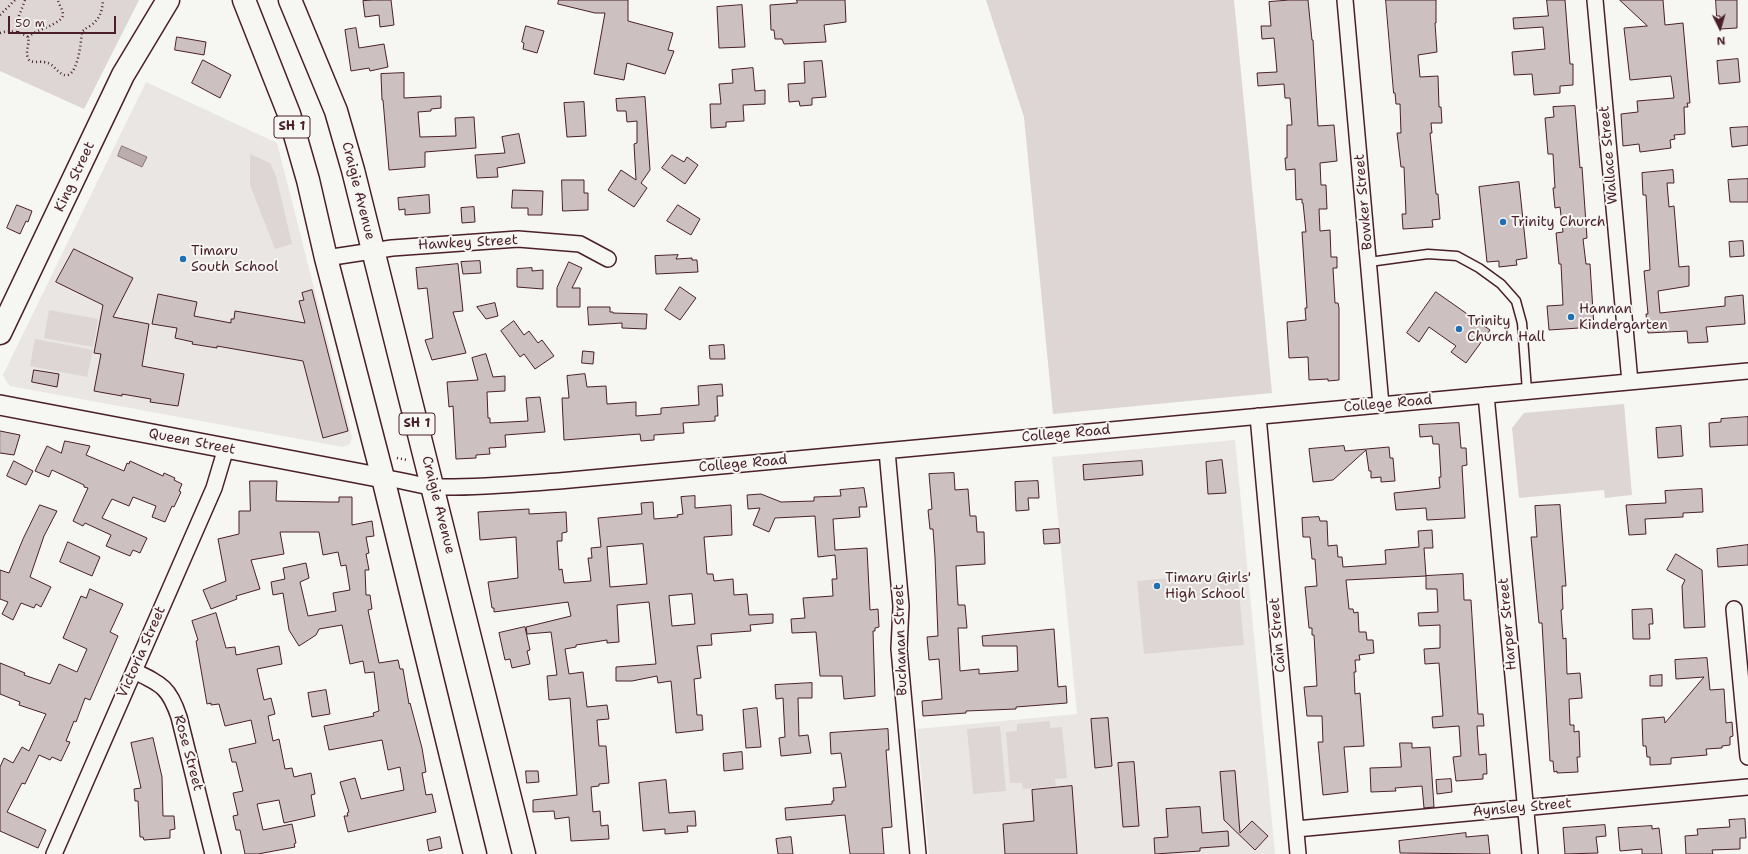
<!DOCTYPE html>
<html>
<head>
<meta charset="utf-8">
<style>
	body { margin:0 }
	#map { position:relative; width:1748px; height:854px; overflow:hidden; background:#f6f6f2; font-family:"Shantell Sans",sans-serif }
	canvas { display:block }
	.north { position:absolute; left:1700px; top:8px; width:40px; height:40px; -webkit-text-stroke:3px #f6f6f2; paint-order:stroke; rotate:175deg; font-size:11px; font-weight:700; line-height:16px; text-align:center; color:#4a1f2b }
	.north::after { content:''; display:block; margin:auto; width:14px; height:18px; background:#4a1f2b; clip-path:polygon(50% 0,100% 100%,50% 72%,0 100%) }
	.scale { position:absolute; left:8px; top:16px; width:108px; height:18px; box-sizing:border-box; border:2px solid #4a1f2b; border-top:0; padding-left:5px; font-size:12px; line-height:14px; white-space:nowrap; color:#4a1f2b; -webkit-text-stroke:3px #f6f6f2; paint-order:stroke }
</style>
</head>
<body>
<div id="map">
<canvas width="1748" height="854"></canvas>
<div class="north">N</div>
<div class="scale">50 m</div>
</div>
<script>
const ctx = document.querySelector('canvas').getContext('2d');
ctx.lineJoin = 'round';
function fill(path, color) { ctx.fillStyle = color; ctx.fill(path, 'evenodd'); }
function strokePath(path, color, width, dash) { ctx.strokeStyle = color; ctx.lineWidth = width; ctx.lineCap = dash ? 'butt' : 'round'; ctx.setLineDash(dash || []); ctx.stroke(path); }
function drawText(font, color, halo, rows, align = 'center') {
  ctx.font = font + ' "Shantell Sans",sans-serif'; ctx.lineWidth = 4; ctx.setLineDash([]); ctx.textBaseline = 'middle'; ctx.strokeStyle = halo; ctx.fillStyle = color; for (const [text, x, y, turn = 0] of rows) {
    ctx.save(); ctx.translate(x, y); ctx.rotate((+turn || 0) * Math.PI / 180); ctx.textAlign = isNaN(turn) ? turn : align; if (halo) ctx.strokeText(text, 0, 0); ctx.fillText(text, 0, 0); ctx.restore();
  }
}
fill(new Path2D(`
	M146,82l131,61 75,294 -2,7 -7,3 -333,-61 -4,-5 -3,-6z
	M1235,440l40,414h-346l-12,-125 160,-15 -25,-257z`), '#e9e6e3');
fill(new Path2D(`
	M0,0h139l-55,109 -84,-38z
	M986,0h248l38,393 -219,21 -29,-297z
	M250,154l20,9 6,13 16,68 -17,5 -25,-64z
	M49,310l49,9 -5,28 -49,-9z
	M35,339l58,11 -6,27 -57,-11z
	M1624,404l8,91 -27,3 -1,-8 -85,8 -7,-70 12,-15z
	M1237,572l7,73 -100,9 -7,-73z
	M1050,721v7l12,-1 5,51 -12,1 1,7 -33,3 -1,-6h-12l-4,-51 11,-1v-7z
	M1000,726l6,65 -33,3 -6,-65z`), '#ddd6d5');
const water = new Path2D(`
	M122,146l25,11 -5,10 -24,-11z`);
fill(water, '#bbadae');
strokePath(water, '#8e747a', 1);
const building = new Path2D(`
	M374,0h17l3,25 -14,2 -1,-12 -14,2 -2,-16z
	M559,0h69v21l45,12 -5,17 6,1 -9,23 -38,-11 -3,17 -30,-6 11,-61h-10l-37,-9z
	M797,0h48l1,22 -22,3 2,17 -42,2 -2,-5h-7l-1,-9h-3l-1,-25 27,-2z
	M1290,0h18l4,40h1l5,86 16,-1 3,36 -17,2 1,22h5l1,24h-8l1,22 10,-1 1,27h6v11h-4l2,35h3l1,5v72l-11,1v-2l-19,1 -1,-23 -19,1 -2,-36 19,-2 -1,-12h2l-5,-76h4l-3,-29h-1v-4l-6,1 -1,-31 -9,1 -1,-12h2v-33h5l-2,-27h-5l-1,-14 -26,2 -1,-13 20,-1 -3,-34 -12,1 -1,-13h10l-2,-24z
	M1386,0h50v23h-1l2,29 -19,3 2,22 18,-1 1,31h2l1,16h-11l1,10h-2l6,61h2l2,25 -8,1 1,7 -30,2 -1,-15h4l-2,-47h-3l-4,-34h4l-1,-29h-4l-1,-11h-1z
	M1547,0h18l5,64h3v21l-13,1v7l-26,2 -2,-21 -18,1 -2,-23 33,-3 -2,-22 -29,2 -1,-11 35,-2z
	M1620,0h43l2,25 18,-2 7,80h-3l1,4h-4l1,27 -11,1 1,4 -5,1 1,8 -31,4 -1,-8 -16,2 -2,-32 17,-2 -1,-11 37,-3 -3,-22 -41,4 -6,-52 23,-2z
	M1716,0h21v28l-17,1v-13h-3z
	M742,5l3,42 -26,1 -2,-41z
	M526,26l18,5 -7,22 -14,-4 1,-6 -2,-1z
	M356,28l3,20 25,-4 4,23 -18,4 -1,-3 -18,3 -6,-41z
	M177,37l29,5 -2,13 -29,-5z
	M1738,59l2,23 -21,2 -2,-23z
	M203,60l28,15 -11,23 -28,-15z
	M822,61l4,36 -14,1v7l-12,1 -1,-5 -10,1 -1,-18 17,-1 -1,-21z
	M753,68l2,23 10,-1v14l-22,1 1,16 -18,1v5l-15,1 -1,-24h11l-2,-20 14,-1 -1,-13z
	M404,73v25l37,-2v12l-10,1v2l-13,1 2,25 36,-1 -1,-18 19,-1 2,31 -51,4v15l-36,3 -6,-70h-1l-1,-26z
	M645,97l5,73 -9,13 6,5 -13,19 -26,-17 13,-20 15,10 -2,-36 3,-1v-22l-10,1 -1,-11h-9l-1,-12z
	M584,102l2,34 -19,1 -3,-34z
	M1575,106l5,62 2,-1 5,71 -4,1 3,25h4l4,63 -45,3 -2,-24 16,-1 -2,-41h-2l-3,-31 7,-1 -3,-25 -5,1 -2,-20h2l-2,-34h-5l-3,-36 9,-1 -1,-10z
	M1748,127v18l-16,2 -2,-19z
	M519,134l6,29 -28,5 1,9 -21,1 -2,-23 30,-2 -3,-16z
	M672,155l12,7 3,-5 11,8 -13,19 -23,-16z
	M1673,170l1,13h-7l2,24 5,-1 5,61 10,-1v20l-31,5 2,22 65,-7v-9l18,-2 2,29 -39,3 2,15 -20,1 -1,-12 -39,2 -2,-19h2l-4,-43 6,-1 -4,-75h-3l-1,-22z
	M1748,179v23h-18l-2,-22z
	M562,180h22v13h4v17l-25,1z
	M1519,182l8,76 -11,2 1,5 -18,2v-6l-12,1 -8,-75z
	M513,190l30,1 -1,24h-14v-7h-16z
	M429,195l1,18 -25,2v-6l-6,1 -1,-12z
	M17,205l15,6 -4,11 -2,-1 -6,13 -13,-6z
	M678,205l22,14 -9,16 -24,-14z
	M474,207l1,15 -13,1 -1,-15z
	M1743,241l1,15 -14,1 -1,-15z
	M74,249l59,29 -20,39 36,7 -7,42 42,8 -6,32 -28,-4 1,-3 -29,-5v2l-28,-5 7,-37 -7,-1 9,-48 -47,-23z
	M678,255l-2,4 16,-1v2h5l1,12 -42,2 -1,-18z
	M480,261l1,12 -18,1 -2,-12z
	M569,262l13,6 -10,20h8v19h-23v-19z
	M458,264l5,47 -10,1 13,41 -34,7 -7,-20 8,-2 -6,-50 -9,1 -2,-21z
	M532,268v3l11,-1v19l-26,-2v-18z
	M680,287l16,11 -16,22 -15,-10z
	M312,290l36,141 -25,7 -20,-77 -86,-15v2l-25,-4 1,-2 -18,-4 2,-10 -25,-4 6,-30 39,8 -3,14 37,7v-4h3l1,-8 70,12 -6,-22 5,-1 -2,-7z
	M1436,292l54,38 -24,33 -15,-11 5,-6 -27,-19 -10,15 -12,-9z
	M495,303l3,13 -12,3 -9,-12z
	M588,307h22v5h3v1l34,1 -1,15 -24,-1v-5l-33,2z
	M514,321l10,14 5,-4 9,12 4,-3 12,16 -19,13 -11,-15 -4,3 -19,-26z
	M724,345l1,14h-15l-1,-13z
	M583,351l11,1 -1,12 -11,-1z
	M486,354l7,23 12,-1v15l-18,1 1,26h2v5l38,-2 -2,-23 14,-1 5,35 -40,3 1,12 -17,1 1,6 -14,1v3l-20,1 -3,-53 -4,1 -2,-25 31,-2 -6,-22z
	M34,370l25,4 -2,13 -25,-5z
	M585,374l2,13 19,-1 1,18 29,-2v14l25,-2v-6l38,-3 -1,-19 24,-2 1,12h-6l1,20h-3v5l-32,2 1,10 -30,2v5l-13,1 -1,-7 -76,6 -2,-42h7l-2,-22z
	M1748,417v28l-38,2 -1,-24 12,-1v-3z
	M1459,423l2,25h5l1,17 -5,1 3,52 -38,2 -1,-12 -30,2 -2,-17 46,-5 -1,-11h2l-2,-33h-6l-1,-8 -12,1 -1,-12z
	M1681,426l2,30 -25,2 -2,-30z
	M0,431l20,4 -6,20 -14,-2z
	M65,441l25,5 -4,9 38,16 3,-8 2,1 1,-3 33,15 1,-3 11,5 -1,2 8,4 -3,7 2,1 -7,15 -2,-1 -7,16 -13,-5 4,-11 -23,-9 -4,9 -17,-7 -10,19 45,20 -7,15 -7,-3 -3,6 -24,-10 5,-11 -26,-12 -2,3 -10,-5 15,-33 -4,-1v-2l-32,-15 -3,7 -14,-6 12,-25 14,7z
	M1344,446l1,5 44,-4 1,11h3l2,23 -14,1v-5l-10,1v-7h-2l-3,-21 -33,30 -20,2 -4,-33z
	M1222,460l4,33 -18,1 -2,-32z
	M14,461l19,10 -7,14 -19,-9z
	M1142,461l1,14 -59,5 -1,-15z
	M954,473l1,17 13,-1 2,27h6l1,16h7l1,32 -29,2 2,39h7l2,23h-9l2,43 19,-2v5l39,-3 -1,-25h-34l-1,-10 72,-7 4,58 8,-1 1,17 -51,4v2l-50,2v2l-43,3 -1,-15 20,-2 -3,-40 -10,1 -2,-23 11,-1 -3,-79 -2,-28h-3l-2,-19 4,-1 -3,-35z
	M250,481h27l-1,20 53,1h10v-5h13v28l20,-4 2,15 -8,1 3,16 -3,1 3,16h-4l1,25h4l2,14 -4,1 11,53 19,-3 2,9h3l6,35 1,-1 12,45 4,24 -4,1 4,22 6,-1 4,18 -88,20 -4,-16h4l-1,-3 2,-1 -9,-30 15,-4 6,21 43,-9 -4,-23 -12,3 -6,-30 -53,10 -5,-24 50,-10 -1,-3 6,-2 -5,-39 -9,1 -2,-12 -13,3 -8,-39 -23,4 -3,6 -17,11 -10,-16 -6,-37 -10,2 -2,-13 14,-3 -2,-11 23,-5 3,15 -9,4 8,34 28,-5 -3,-18 17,-3 -4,-25 -5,1 -3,-14 -15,3 -4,-23h-39l4,22 -33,6 9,29 -24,7 1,3 -26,10 -8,-19 23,-9 -8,-42 21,-5v-23h11z
	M1038,481l1,17h-11l1,12 -13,1 -1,-29z
	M864,488l3,19h-8l1,10 -27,2 2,31 32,-2 3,62 8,-1 1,18 -4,1v3h-2l2,65 -31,3 -2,-23h-22l-4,-44 -24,1 -1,-14 14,-1 -2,-20 30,-2 -1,-17h5l-2,-24 -17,2 -3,-41 -40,2 -6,14 -16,-7 7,-17 -12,1 -1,-14 14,-1 20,8 33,-1v-4l27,-1 -1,-6z
	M1702,489l1,23 -20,1v4l-38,2 1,15 -17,1 -3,-30 40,-2 -1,-12z
	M695,496v12l36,-3 1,30 -28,2 3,37h6l1,7 19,-2 1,16 13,-1 2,21 24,-1v9l-23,2 1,6 -40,3 1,11 -15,1 4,32 -7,1 3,36h5l1,15 -27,3 -5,-52 -13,2 -1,-7 -25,5h-16v-14l40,-3 -7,-62 -32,3 2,37 -12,1v-3l-31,5v2l-11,2 4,25 14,-2 4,35 20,-2 2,14 -12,1 2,26h7l3,37 -10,1v2l-8,1 2,25 7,-1 1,15 7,-1 1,14 -38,2 -2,-24 -14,2 -1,-8 -21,1v-12l44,-5 -7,-97 -21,2 -2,-24 10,-1 -6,-43 -24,2 -1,-7 45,-11 -3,-14 -74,10v-4h-2l-4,-26 30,-4 -2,-41 -36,3 -2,-28 51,-3v5l37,-2 1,20 -5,1v8h-5l2,29 3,-1 2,14 27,-2 -3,-23h4l-1,-10 10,-1 -3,-29 44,-4 -1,-11 12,-1 1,17 24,-2 -1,-2 6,-1 -2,-17zM643,544l4,40 -37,3 -3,-40zM692,594l3,30 -23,2 -3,-30z
	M40,505l17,6 -13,25 -14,41 21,10 -10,20 -5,-3 -2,4 -13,-5 -8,17 -11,-6 6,-12 -8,-3v-29l9,3 14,-34z
	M1560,505l6,81h-4l1,23 -2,1 2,29 3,-1 1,36 13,-1 2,23v2l-13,1 1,26h4v7l5,-1 1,26h-3l1,15 -21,1v-2l-3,1 -1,-11h-3l-8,-138h-3l-8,-86h6l-2,-31z
	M1319,517l1,4h7l1,25 9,-1 1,12h4l1,10 43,-3 -1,-14 34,-3 -1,-16 14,-1 1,18h-9l2,28 -80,4 3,29h4l1,4 4,-1 1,20h7l1,8h6l1,13 -15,2 1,5h-5l1,12h-2l1,22 5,-1 4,53 -20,1 4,45 -25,3 -5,-53h5l-1,-26h-15l-3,-29 13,-1 -3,-51h-2v-7h-3l-4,-41 12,-1 -2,-27h-3l-2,-22h-7l-1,-19z
	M1059,529l1,14 -16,1 -1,-14z
	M68,542l32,15 -8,19 -32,-14z
	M1748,545v20l-30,2 -1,-18z
	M1676,554l26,16 3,57 -21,1 -2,-42 3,-6 -18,-10z
	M1463,574l1,26h7l7,114h5l1,12h-7l2,29 7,-1 1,20h-4v5l-27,2 -3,-24 8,-1 -2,-30 -26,2 -1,-11 11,-1 -4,-53 -14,1 -1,-15 16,-1v-23l-21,1 -1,-13 20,-1 -1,-23h-11v-13z
	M90,589l33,15 -13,28 8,4 -28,64 -5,-2 -9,24 -2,-1 -8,20 4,1 -9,19 -9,-4 -2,3 -11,-5 -14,29 -3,-1 -15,29 39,18 -8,18 -38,-17v-64l4,-9 9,5 9,-16 7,4 17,-37 -27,-9 1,-3 -20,-8v-31l25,10 -1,2 26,9 9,-20 18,8 10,-23 -24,-11 18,-42 5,2z
	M1652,609l1,15h-4l1,15h-17l-1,-29z
	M216,613l10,35 9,-1 1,8 43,-9 3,18 -25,5 7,31 7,-2 4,16 -7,2 5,25 6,-2 6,30 7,-1 2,9 17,-4 4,21 -4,1 4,21 -31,7 -5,-23 -22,4 6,26 29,-6 4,19 -2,1 1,3 -37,7h-13l-5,-24h-4l-3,-14 5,-1 -5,-22 10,-2 -7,-29h-4l-3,-13 27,-6 -5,-23 -26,6 -6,-22 -8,1v-2l-4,1 -11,-63 2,-1 -6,-19z
	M525,627l5,23 -3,1 3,13 -18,4 -2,-9 -5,1 -6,-27z
	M1707,658l3,32 14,-1 2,34 6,-1 1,14 -3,1v8l-8,1v2l-16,1 1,6 -36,3v6l-21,1v-8h-3l-1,-11h-3l-1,-27 22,-2 1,6 39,-46 -28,2 -1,-19z
	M1662,675v11h-12v-10z
	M812,683v15h-14l1,38 9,-1 3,18 -30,3 -2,-18 6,-1 -2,-39 -7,1 -1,-14z
	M326,690l4,24 -18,3 -4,-24z
	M757,708l4,39 -15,1 -3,-38z
	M1108,718l4,48 -17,2 -4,-49z
	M888,729l1,21h-3l6,77 -10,1 2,26h-34l-5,-39 -59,5 -1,-12 47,-4v-3h2l-1,-13 13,-1 -5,-34 -10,1 -1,-21z
	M153,738l9,39 1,39h11l1,13 -5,1v8l-26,2 -1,-3h-3l-2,-36h-3l-1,-12 7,-1 -10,-45z
	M1400,743h12v5l18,-1 4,60 -10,1 -2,-22 -27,2 1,3 -25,1 -1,-24 31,-1z
	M742,752l1,17 -19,2 -1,-17z
	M1134,762l5,64 -16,1 -5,-64z
	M526,771h12l1,11 -12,1z
	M1235,771l5,62 12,-12 16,15 -13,14 -31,-30 -4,-48z
	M1451,779l1,13 -15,2 -1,-14z
	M666,780l3,33 26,-2 1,15h-9l1,6 -23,2v-5l-22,2 -4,-48z
	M1072,786l5,68h-72l-2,-30 31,-3 -2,-31z
	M1200,807l2,26 26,-2 1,15 -29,2v3l-45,3 -1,-16 14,-1 -2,-28z
	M1745,819l1,19h-6v11l-28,1 1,4h-27l-1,-18 13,-1 -1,-6 33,-2 -1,-7z
	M1605,825l1,11 -10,1 2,16 -33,1 -2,-26z
	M1652,826v3l7,-1 3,26h-20v-5l-22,2 -2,-23z
	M1466,833v4l22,-2 2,19 -90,-1 -1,-12z
	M440,837l2,11 -13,3 -2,-11z
	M791,837l2,17h-15l-2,-15z`);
fill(building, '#ccc1c0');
strokePath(building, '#4a1f2b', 1);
const service = new Path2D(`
	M1369,262l59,-8 29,2 22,12 22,16 15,17 6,22 5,68`);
const minor = new Path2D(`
	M1345,0l36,405
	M1595,0l35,382
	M326,258l66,-10 126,-9 62,5 28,15
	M1486,395l44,459
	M1258,416l40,438
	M887,451l14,155 -2,43 19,205
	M383,478c18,1 35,8 52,9 41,1 83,-3 124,-6l1189,-110
	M1734,609l14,148
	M134,671c27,13 35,16 45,46l34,137
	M1296,829l452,-42
	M54,854l160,-366 12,-40`);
const tertiary = new Path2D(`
	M0,405l383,73`);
const secondary = new Path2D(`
	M0,333l123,-258 45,-75`);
const trunk = new Path2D(`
	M244,0l45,114 19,66 18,78 57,220 92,376
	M290,0l46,111 17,59 171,684`);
strokePath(service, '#4a1f2b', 11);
strokePath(minor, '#4a1f2b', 18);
strokePath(tertiary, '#4a1f2b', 22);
strokePath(secondary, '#4a1f2b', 25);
strokePath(trunk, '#4a1f2b', 25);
strokePath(new Path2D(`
	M0,15l15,-15
	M18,32l1,-16 6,-16
	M0,33c10,-3 19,-2 28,4 2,7 -3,14 0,21 2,6 11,3 16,4 9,1 11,8 18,12 16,9 19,-34 20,-42 3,-3 4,-4 8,-6 10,-7 12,-14 13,-26
	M28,37c7,-7 34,-13 35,-22 0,-5 -4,-10 -5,-15
	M397,458l10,2`), '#4a1f2b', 2.5, [1, 3]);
strokePath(service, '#f6f6f2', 8);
strokePath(minor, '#f6f6f2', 15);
strokePath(tertiary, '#f6f6f2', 19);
strokePath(secondary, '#f6f6f2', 22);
strokePath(trunk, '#f6f6f2', 22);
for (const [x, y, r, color] of [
	[1503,222,4,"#1f6fb2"],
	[183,259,4,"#1f6fb2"],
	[1571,317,4,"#1f6fb2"],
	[1459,329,4,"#1f6fb2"],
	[1157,586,4,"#1f6fb2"]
]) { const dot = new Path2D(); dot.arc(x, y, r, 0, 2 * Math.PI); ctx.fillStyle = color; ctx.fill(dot); strokePath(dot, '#f6f6f2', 1.5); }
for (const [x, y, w] of [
	[292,127,36],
	[417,424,36]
]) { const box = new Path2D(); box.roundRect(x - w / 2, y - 11, w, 22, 3); ctx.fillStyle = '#f6f6f2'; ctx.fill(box); strokePath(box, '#4a1f2b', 1); }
drawText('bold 13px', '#4a1f2b', null, [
	["SH 1",292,127],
	["SH 1",417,424]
]);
drawText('14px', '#4a1f2b', '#f6f6f2', [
	["Wallace Street",1609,155,-95],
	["King Street",75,177,-65],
	["Craigie Avenue",358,191,76],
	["Bowker Street",1364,202,-95],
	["Hawkey Street",468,243,-3],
	["College Road",1388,404,-5],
	["College Road",1066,434,-5],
	["Queen Street",192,442,11],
	["College Road",743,464,-5],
	["Craigie Avenue",438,505,76],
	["Harper Street",1508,624,-95],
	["Cain Street",1278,635,-95],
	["Buchanan Street",901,640,-92],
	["Victoria Street",142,652,-66],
	["Rose Street",188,753,75],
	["Aynsley Street",1522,808,-5]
]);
drawText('14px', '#4a1f2b', '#f6f6f2', [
	["Trinity Church",1511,222],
	["Timaru",191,251],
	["South School",191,267],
	["Hannan",1579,309],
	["Kindergarten",1579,325],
	["Trinity",1467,321],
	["Church Hall",1467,337],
	["Timaru Girls'",1165,578],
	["High School",1165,594]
], 'left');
</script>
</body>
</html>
